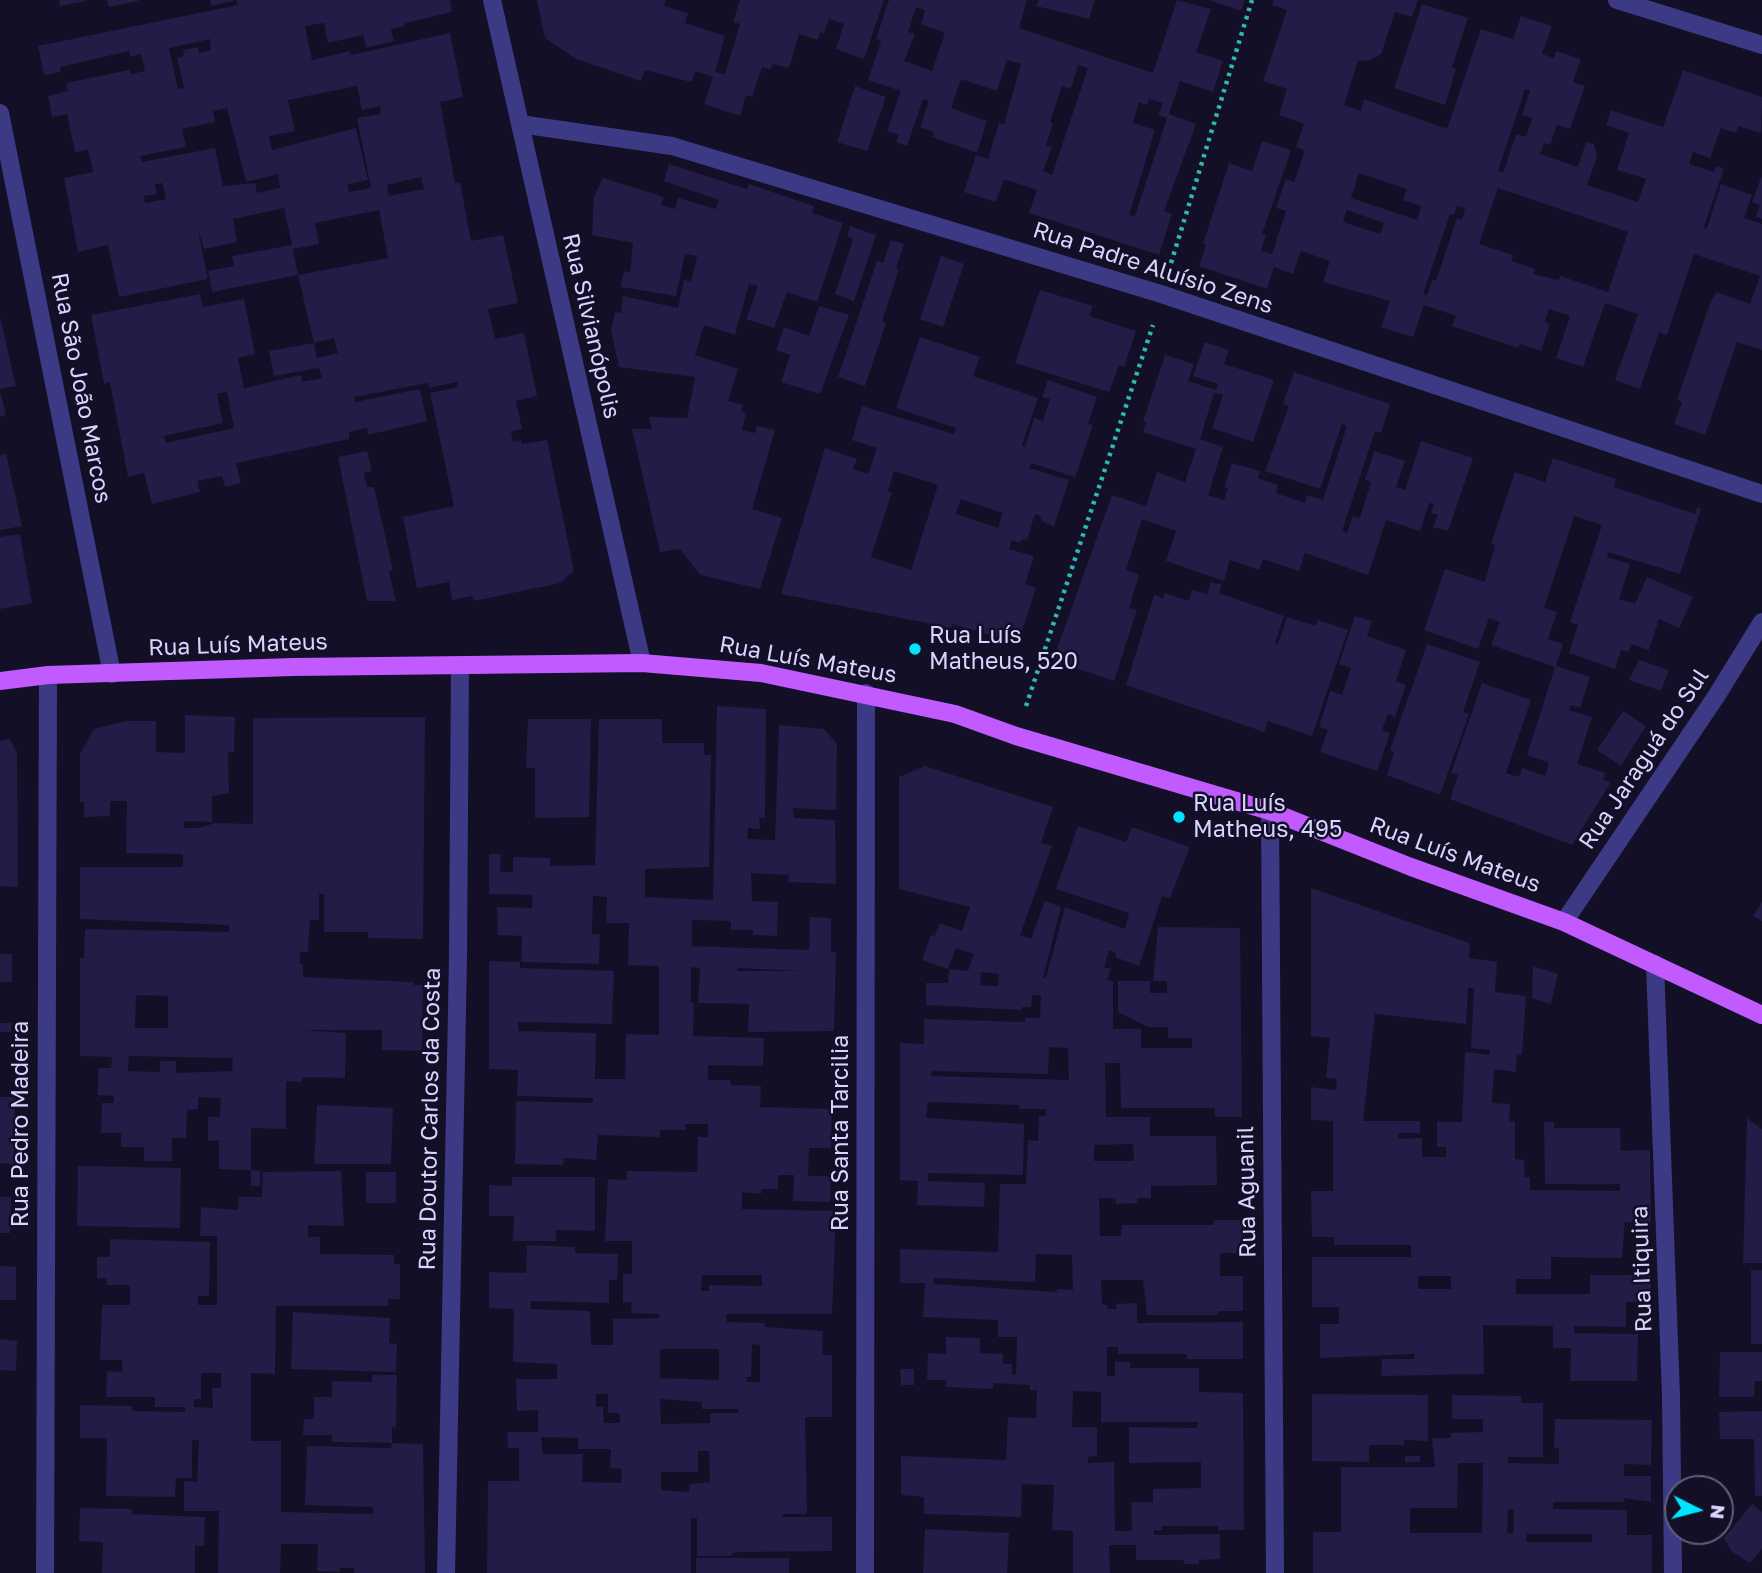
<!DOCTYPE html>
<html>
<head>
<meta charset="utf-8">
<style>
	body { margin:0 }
	#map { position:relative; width:1762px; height:1573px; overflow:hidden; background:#130f26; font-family:"Golos Text",sans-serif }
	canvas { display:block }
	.north { position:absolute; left:1664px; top:1475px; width:70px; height:70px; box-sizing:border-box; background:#130f26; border:2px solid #625e7d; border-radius:50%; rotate:96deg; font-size:19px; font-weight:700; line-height:28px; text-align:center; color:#d9d4ff }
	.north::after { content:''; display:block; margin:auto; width:24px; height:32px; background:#00e5ff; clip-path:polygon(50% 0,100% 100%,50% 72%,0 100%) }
</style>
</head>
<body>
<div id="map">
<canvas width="1762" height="1573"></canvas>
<div class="north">N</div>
</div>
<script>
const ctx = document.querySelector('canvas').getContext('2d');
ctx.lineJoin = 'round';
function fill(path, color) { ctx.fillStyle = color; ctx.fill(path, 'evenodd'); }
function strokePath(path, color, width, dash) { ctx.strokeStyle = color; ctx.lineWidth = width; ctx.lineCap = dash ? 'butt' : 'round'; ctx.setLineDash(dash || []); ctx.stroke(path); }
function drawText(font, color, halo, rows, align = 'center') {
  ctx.font = font + ' "Golos Text",sans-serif'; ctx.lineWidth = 5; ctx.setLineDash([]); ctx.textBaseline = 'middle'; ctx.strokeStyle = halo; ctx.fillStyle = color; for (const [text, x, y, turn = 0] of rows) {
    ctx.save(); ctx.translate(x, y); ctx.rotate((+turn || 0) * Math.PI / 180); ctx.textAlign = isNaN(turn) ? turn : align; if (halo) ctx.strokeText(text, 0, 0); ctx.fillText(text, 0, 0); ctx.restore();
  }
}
fill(new Path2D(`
	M59,0h27v1l-26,5z
	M107,0h31v1l-29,6z
	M210,0h23v1l-22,5z
	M236,0h214l2,12 -47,11v3l-14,3 3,12 -28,7 -3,-13 -35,8 -4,-20 -19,3 7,34 38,-9 1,4 99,-22 13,64 -23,5 15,81 5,-1 11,59 32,-6 15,68 -30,6 7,30 29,-6 13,63 -21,5 6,28 -11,2 2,11 8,-2 1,4 25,-4 27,131 -14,12 -86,18 -1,-5 -21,4 -3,-18 -32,6 -14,-71 51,-11 -24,-113 28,-6 -1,-5 -28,6 -1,-5 -74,14 1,5 65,-13 7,32 -59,14 -1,-7 -18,4v7l-113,24 5,20 -16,4 -3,-11 -25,5 3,11 -48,12 -8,-31 -16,4 -18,-95 -6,2 -13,-69 109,-21 3,13 41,-8 11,55 -17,4 6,30 57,-13 1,7 20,-4 -3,-10 -45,8 -5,-25 45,-8 3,15 21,-5 -4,-15 -20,5 -16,-68 90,-17 -9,-48 -64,13 4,21 -26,5 5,26 -86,17 -4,-21 26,-5 -2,-10 60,-11 -8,-37 -51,11 4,23 -33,7 -7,-23 11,53 -89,18 -11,-52 -30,7 -14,-74 29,-6 -5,-22 -13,2 -8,-38 -15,3 -4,-21 20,-5 -2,-8 63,-13 2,4 14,-3 -4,-17 -11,3 -1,-6 -69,16 1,5 -17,3 -6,-29 200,-41zM210,39l1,11 -12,3 -1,-6 -15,3 1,6 -7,2 7,30 -6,1 -9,-41zM357,86l5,24 18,-4 1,8 -24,4 14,70 -22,4 -2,-7 21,-5 -12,-52 -84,22 -3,-14 26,-5 -7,-31zM227,108l19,74 32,-8 2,14 -23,5 -2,-10 -32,3 -8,-38 -73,14 -2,-6 46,-9 -4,-18 33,-7 -2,-11zM421,177l3,12 -35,7 -2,-11zM162,183l4,16 -21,4 -1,-7 13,-2 -2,-10zM227,392l7,36 -68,15 -2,-7 59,-13 -6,-29z
	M537,0h129l-2,6 24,7 -3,10 40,13 -10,36 10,2 15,-50 -7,-2 7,-22h144l-20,59 -28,-10 8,-25 -15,-5 -5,15 -4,-2 -2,8 -19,-6 -10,34 -16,-4 -3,5 -8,-2 -10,30 -6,-2 -6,21 -36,-12 9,-27 -17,-6 -5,11 -46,-12 -4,11 -65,-22 -31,-21z
	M889,0h138l-8,28 134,45 24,-73 34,9 -15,43 27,9 -10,31 -33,-11 -11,33 27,10 -32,87 8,3 -13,41 -130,-42 8,-23 -33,-11 -8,23 -32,-10 12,-37 12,4 11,-36 5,1 17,-60 -14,-4 -10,31 -36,-12 -10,29 36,13 -10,32 -45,-16 2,-5 -14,-5 9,-26 -6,-2 -16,47 -11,-4 3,-7 -12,-4 14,-40 -33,-11 13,-39 -5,-2zM916,7l9,3 -4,14 24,9 -13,38 -28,-10 11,-27 -7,-2zM1078,65l10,3 -36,107 -9,-4 9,-24 -6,-2 7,-22 -3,-1 12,-36 9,3zM1149,99l14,4 -5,12 9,3 -32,98 -6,-1 26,-85 -22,-7 6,-21 8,3z
	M1039,0h56l-6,19 -53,-13z
	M1209,0h36l-4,11z
	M1274,0h144l-6,17 -17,-5 -14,42 -11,6 -12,1 -14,44 17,6 3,-12 83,30 34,-100 32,10 8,-23 31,10 -10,28 12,4 2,-7 25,8 -8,23 12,4 -15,43 -13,-4 -7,20 -6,-2 -4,11 38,13 8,-25 8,2 3,13 -10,28 51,17 8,-23 -29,-9 12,-37 -23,-8 5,-15 52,17 20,-57 79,27 -1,36 -23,-7 -2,7 -15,-5 -11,30 -17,-6 -4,12 25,8 2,-6 8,3 -21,60 4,-1 14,-44 31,11 -8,23 18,6v126l-25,-8 -32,93 -31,-11 8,-22 -5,-2 34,-99 6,-9 33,12 10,-28 -66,-22 -27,81 -8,-3 -19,57 -25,-9 23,-66 -33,-11 -22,64 -27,-9 14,-42 -21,-7 -4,13 5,2 -9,27 -21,-7 -2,4 -66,-22 4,-10 -32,-11 -11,32 -32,-10 9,-26 -67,-19 7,-21 -29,-10 -8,23 -19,-7 -7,22 -68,-23 7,-21 -3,-1 26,-81 23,8 10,-30 29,9 -29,84 4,1 -5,16 11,3 14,-43 -10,-3 10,-29 8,3 11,-32 -9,-3 8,-23 -25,-9 8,-26 -24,-8 24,-71 -15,-5zM1525,89l5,2 -8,24 10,3 -6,19 -10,-3 -13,39 -5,-2zM1359,173l48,16 -4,11 18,6 -4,14 -66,-22zM1498,188l130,44 -20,60 -48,-16 -1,4 -26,-6 2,-5 -23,-8 1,-6 -34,-11zM1457,206l8,2 -3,12 -5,-2 -21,63 -3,-2 -6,16 -4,-1 27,-80 4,1zM1347,210l37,13 -4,11 -37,-12z
	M1422,4l46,14 -16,49 4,2 -11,36 -51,-17z
	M855,86l31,11 -19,54 -30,-9z
	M669,164l78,25 2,-5 65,22 -2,7 31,10 -26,79 -30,-10 -13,36 -28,-9 12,-33 -9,-2 -14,51 -31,-10 -9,30 43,14 -10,32 15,4 -2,7 5,1 -4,17 13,3 2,-7 18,4 -23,79 30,9 -22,71 -60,-14 -20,-26 -20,3 -28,-123h20l-3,-12 38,1 8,-41 -76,-10 -8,-37 4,-18 6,1 2,-17 55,12 6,-28 7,2 6,-26 -12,-2 -9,42 -55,-9 3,-16 6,2 3,-30 -41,-8 2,-39 9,-18 61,19 -3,8 14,4 3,-11 38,11 3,-9 -55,-19z
	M1762,175v44l-6,-2 4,-12 -8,-3z
	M850,226l26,9 -22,66 -19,-7 18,-55 -6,-3z
	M891,240l13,4 -8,24 3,1 -17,52 4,2 -21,63 -27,-9 39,-116 6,2z
	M941,256l23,8 -21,63 -23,-8z
	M1040,290l53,16 -4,10 47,15 -12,36 -5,-2 -10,27 -94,-29z
	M819,306l30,9 -29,79 -39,-12 9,-27 -14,-5 8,-23 25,9z
	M0,317l16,69 -16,3z
	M920,337l60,20 -7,19 65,22 -16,48 3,1 9,-29 9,3 7,-22 -8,-2 6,-17 49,17 -9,27 5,1 -18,52 -44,-14 -2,5 40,12 -15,46 -13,-5 1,-4 -7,-3 -8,26 -5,-1 -2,4 -8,-3 -3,9 25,7 -9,28 11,4 -18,55 -66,-19 -1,4 -170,-34 44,-146 32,11 -4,10 15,5 9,-26 -25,-8 10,-34 92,28 2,-6 -60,-20zM894,471l44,14 -27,85 -40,-13 21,-65 -4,-1zM961,499l42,14 -5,15 -42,-14z
	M1205,342l24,8 -5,14 50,16 -21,62 -41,-14 11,-33 -9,-2 -14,46 23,8 -15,48 16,5 4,-12 -4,-1 8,-24 28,8 -2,7 20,7 -2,8 29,10 2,-8 16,5 24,-74 -5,-2 -22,65 -55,-18 24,-65 -6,-2 11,-32 96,32 -9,29 -6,-2 -33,100 5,2 6,-17 7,2 11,-36 -6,-2 9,-29 31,10 -9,26 9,3 16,-49 52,17 -25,73 -15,-4 5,-12 -7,-2 3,-9 -5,-1 -9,28 -34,-11 -18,55 -63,-22 -6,18 -36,-12 -4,11 -29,-10 -6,21 -58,-20 10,-30 -34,-12 -16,51 13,5 -10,33 8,2 -23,71 -61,-21 59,-165 34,11 11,-34 28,10 11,-33 -53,-17 3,-10 -3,-1 22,-66 29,9 -6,17 28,9 2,-6 -25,-8z
	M0,391l6,24 -6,2z
	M367,451l5,20 -8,2 3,14h7l19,83 -4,2 7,29h-29l-29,-144z
	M6,454l16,72 -22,4v-75z
	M1553,458l63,21 -2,8 81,27 2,-7 4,2 -21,65 -72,-22 -1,5 23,7 -11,35 16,5 12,-27 46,20 -14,31 -20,-9 -10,31 -18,-6 -2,8 -8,-2 -6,19 -46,-16 9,-28 -8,-3 32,-97 -28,-9 -30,92 13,4 -9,27 15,5 -7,22 34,11 -10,31 -9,-3 -2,5 23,7 -15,47 28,9 -2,7 8,2 -39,63 -122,-46 8,-24 -7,-2 31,-90 49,17 -25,73 13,4 3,-9 23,8 4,-13 -22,-8 28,-88 -64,-22 9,-23 -11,-4 -11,31 -54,-19 21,-61 40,13 10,-37 -4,-1 24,-72 30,10z
	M20,534l12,69 -32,6v-72z
	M1211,582l11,3 -3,8 65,23 -9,27 3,1 9,-27 29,9 2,-6 30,10 -36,106 -44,-15 -4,11 -138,-47 28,-90 9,3 2,-5 24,8 3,-11 15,4z
	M1355,616l17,5 -5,15 39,14 -10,31 10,4 -11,32 -7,-3 -6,16 8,3 -13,38 -57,-19 8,-22 -9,-3 11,-36 12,4 9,-27 -12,-4z
	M1427,644l53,18 -17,50 6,2 -29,81 -53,-20 7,-23 -4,-2z
	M1639,660l30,10 -8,21 -32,-11z
	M717,706l49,3 -1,109h-6l1,11 -12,-1 -1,11 28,1 4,-115 45,4 13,15 -1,66 -43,-2 1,10 41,2 1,64 -48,-2 1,-7 -38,-2 1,28 26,1 -1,34 -24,-1v-5h-22v-9l-39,-1v26l117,4 1,-33 21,1v34h5l-2,79 -86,1 1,-28 -51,-1 2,-35 -9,-1v36h3l-1,33 71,2 -1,28 -55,-1v15h22l1,5 30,1 -1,21 72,2 -1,39h-22l-1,28h23l-1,26 -37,-1 1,-26h-16v14h-17v5l-19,-2v17l94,2 -4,103h-106l1,8 38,1v4l58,4 -1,24h10v62h-27l2,97h-25v3h50v34l-92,1 -8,1v3h-35v-38h-6v55h-204l1,-92h31v-33h-11l-1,-16h31v-22l-21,1 -1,-32h41v-15l-44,-2 1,-53 -25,-1v-36l37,1 1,-28 48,2v6l43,1 -1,26h-8v23l-78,-2 -1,8 60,2 1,34h22v-26l47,-1 -1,-4 -28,-1 1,-11h-9v-28h9v-33h-27l3,-62 19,1v-9l70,1 1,-35h10v-13h-23l1,6h-26v7l-62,-2 -2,25 -32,-2 -1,7 -48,-1 1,-63 77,2v-5l-76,-2 1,-26 -29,-1v-108l31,1v6l94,3 -2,53 -94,-2v9l78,2 -1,46h30l1,-45 33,1v-69l-31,-1 1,-42h-23l1,-26 -14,-1 -1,38h8l-1,30 -78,-2 1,-26 -24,-1 -1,-28 35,1 1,-13 -44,-1v-40h12l-1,18h13v-15l37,1v8l45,-1 4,-146h63v24h42v12h7l-2,112 -64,2v28l68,3zM738,968l63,3h-64zM702,1275h60v11l-53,-1v6h-8zM752,1344l8,1v37h-13l-1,-5h5zM660,1349h59v31l-59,-2zM596,1394h12v19h11l1,10h-16l-1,-16h-7zM660,1399l42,3v7h36v4h-28v10l-49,1zM541,1437l37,1v11h33l-1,19 12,1 -1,14 -39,-1 1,-28h-40zM698,1451h11l1,31 -20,2 -1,8 -28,-2v-18h37z
	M1623,711l23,15 -25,40 -24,-16z
	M185,715l50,2 -1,35h-6l1,41 -17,3v26l-28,-1v7h15l16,-5 38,1v-106l172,-1 -2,222 -55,-1v-6h-44v-38h-5v26h-9l-2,32h-8v12h3v13l110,5 1,3h9l-1,66 -40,-1v-20h-80l44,3 -1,45 -43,-1v5l-16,-1v48l-35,-1v42l-32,-1v-29l-11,1v-24h12l1,-19 -23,-1v12l-11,1 -1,28h-14v23h-28v-14h-23v-14h-20l1,-30h12v-7l-16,-1v-27h13l1,-11 -32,-1v-98h4l1,-29 144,3v-7l-149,-6v-52h103v-13l-57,-1 1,-52h-17v15l-26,1v-15h-4v-48l14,-25 32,-8h30v31l29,1zM136,995l32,1v32h-33zM129,1056l104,2 -1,13 -56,2v-12h-16v11l-32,-1z
	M528,719h63l-2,98 -54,1v-50h-9z
	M10,739l7,14 1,134 -18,-1v-145z
	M925,766l128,41 -12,36 11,3 -32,89 11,4 14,-38 16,6 -18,71h3l19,-71 60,22 4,-16 -73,-24 22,-63 48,16 6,-15 58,20 -20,51 -8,-2 -23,70 -24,-9 1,-4 -7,-3 -5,17 7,2 -4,11 6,1v48h28v19h51v-10h-24v-11h-20l-30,-15v-31h32v12h17v-12h-14l5,-54 82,1 2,189h-27v-9h-94l-1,-45h-15l1,54h44v19h66l1,49 -66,1v12h-14v5l-21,1 -1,-6h-16l1,38h21l1,-11h92v-5h29v33h-23v23h23v35h-25v4h-71l-4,-35h-42l1,24 5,1 1,4h9l-1,-5 21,-1v20l106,-1v37h-56v-5h-69v-7h-11v29h8v-14h15v6h69v24l44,1 1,137h-26v-4h-56v5l-8,-1v5l66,-1v25l-21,1v4h-15l-1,-4h-47v-15h-27l1,28h-37v-42l-21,-1 2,-45 -32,-1 -1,33 -97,-3v-17l-23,-2v-39l105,4 2,-43 28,1 1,-28h-7v-5l-37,-2v6l-47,-2v-7h-19l1,-27 18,1v-17l34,1v15l23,1v10h9v10l4,1 1,-38h-19v-17l-75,-3 2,-34h-25v-34l98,3 2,-68h26l2,-44 10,1 1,-25h7v-7h-27v-4l-91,-3 -2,16 98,6 -1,51 -95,-2v8l57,2 -1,24 -67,-2 1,-24 -18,-1v-137l24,1v-25l101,3v-4h15l1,-23h-9l-1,12h-9v3l-96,-5v-22h22l1,-14 19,2 6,-17 -18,-6 -8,21 -26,-9 9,-25 3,2 6,-14 22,8 8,-24 -71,-18v-112zM981,972l18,2 -1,12 -18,-1zM1049,1047l19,1 1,32 -138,-4 1,-5 116,3zM1133,1144l1,17h-40v-16zM1036,1254l36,1 1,35 -16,-1v3l-123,-8 -1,-6 102,4zM1073,1391l28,1v30h97l-1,6 -68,-1v36l72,-1v26l-48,1v13h-22l1,29h-17l-1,-69 -26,1v-6l9,-1v-29h-25z
	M1311,888l159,55 -1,15 28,4 -2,30 31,4 -4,59 -5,-1 -1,18 -22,-3 -2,34 18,1 -1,18h6v37l9,1 1,17h5v13l90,1v-7h-75l-1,-62h10v6h66l1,23 29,-1 1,72h-26l-3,36 -71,-1v22h-35v15h74v-19h61v27h-25v25l-52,-1v7l64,1 -1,47h-67l1,-33h-18v-22l-70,-1 1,49 -103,2 1,-17h32l1,-5 -95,4v-34h19v-17h-27v-50h99v-12h-77v-8h-22l-1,-46h22v-70l-22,-1v-33l25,3 1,-11 -11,-1 4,-40 -19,-2zM1468,988h6l-3,60 19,2v5l-25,-3 -3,70h-25v25h9v10h-24v-19l-24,1v-6h22v-12h-57l12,-107 91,10zM1418,1276h33v13h-33z
	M1762,902v19l-9,-5z
	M0,954h12v28h-12z
	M1533,966l25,8 -7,30 -19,-6z
	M0,1023h11v9h-11z
	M0,1097h15l-1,67 -14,-1z
	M317,1105l76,3 -2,56h-77z
	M1747,1118l15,11v134h-19z
	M78,1166l103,2 -1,60 -103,-2z
	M251,1170l9,1v15h-9z
	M341,1171l3,55 -36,-1v12h12v17l74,1v9h6v35h-12v7h-112l-1,68 -24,-1v68h30v71l92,2v-7l-68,-2 2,-59 84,2 1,-5 31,1 2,129h-71v-5h-14v4l-23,-1 1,-27h-37l-1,29h-62l1,-62h-35v-30l13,1 2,-42h-7v38h-16l-1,19 -69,-1 1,-58h-27v-33l52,1v5l53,1v-5h-30v-10h-49l1,-26 15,1v-12h-22l2,-55h28v-20h-23v-7h-10v-21h13v-18l100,3 -1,54h-11v9h19v-69h-17l1,-29 37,3 1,-13h23l1,-25zM201,1373h20v15h-9l1,20 -19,-1v-8h7z
	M366,1172h30v31h-30z
	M512,1177h83v54l-39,-1v11h-43l1,-25h-25v-31l23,1z
	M0,1197h11l-1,36h-10z
	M0,1266l16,1v33h-16z
	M1751,1270h11v74h-11z
	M293,1312l97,6 -1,25 8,1 -1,28 -105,-3z
	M0,1339l17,2 -1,30 -16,-1z
	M1720,1352h42v29h-7l-1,16h-35z
	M900,1369h14v16h-13z
	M372,1375h25l-1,53 -4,-1v16l-60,-1v-7h-29l1,-16h10v-22h18v-16l40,1z
	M1312,1394l116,1v46l-24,-1v5h-35v17l-57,-1z
	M1452,1395l69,1v7h22v54h-35v6l51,1v-15l-5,-1 1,-29 97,1 -1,45 -27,-1v12h27v26l-27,-4 1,4h-72v7l74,1v25h25v38h-339v-41h28v-65h94l-3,-29h19v-5l32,-1v-13h-31zM1458,1463h25l-1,70h-72v-25h47zM1508,1509h6l-1,25 -6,-1zM1527,1534h65v8h-66z
	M1762,1411v85h-7l-1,-57h-34l-1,-27z
	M1405,1456h15v6h-15z
	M1752,1504l10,8v37l-12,14 -19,-12 -7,-13z
	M80,1508l52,1v5l73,3 -1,29h-9v27h-93l1,-31 -24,-1z
	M925,1529l84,4 -2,40h-84z
	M696,1558h93v15h-93z`), '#241b47');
strokePath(new Path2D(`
	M1171,263l81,-263
	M1026,706l127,-381`), '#2fb8b0', 4.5, [3.5, 5]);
strokePath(new Path2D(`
	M492,0l150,663
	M1617,0l145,45
	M0,113l112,561
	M520,124l152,22 489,148 601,200
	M1270,811l5,762
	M1564,922l153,-227 45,-73
	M1655,964l16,432 2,177
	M45,1573l3,-898
	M446,1573l12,-616 2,-292
	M865,1573l1,-880`), '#3d3a85', 18);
strokePath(new Path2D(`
	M0,681l48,-6 245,-8 349,-4 119,10 194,41 61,22 254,75 141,56 153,55 198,93`), '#c25bff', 18);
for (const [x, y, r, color] of [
	[915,649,7,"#00e5ff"],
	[1179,817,7,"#00e5ff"]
]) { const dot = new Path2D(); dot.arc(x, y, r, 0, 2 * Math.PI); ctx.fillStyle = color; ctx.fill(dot); strokePath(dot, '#130f26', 2.5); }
drawText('23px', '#d9d4ff', '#130f26', [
	["Rua Padre Aluísio Zens",1153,268,18],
	["Rua Silvianópolis",591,326,77],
	["Rua São João Marcos",81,388,79],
	["Rua Luís Mateus",238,645,-2],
	["Rua Luís Mateus",808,660,10],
	["Rua Jaraguá do Sul",1644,759,-56],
	["Rua Luís Mateus",1455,855,20],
	["Rua Doutor Carlos da Costa",430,1119,-89],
	["Rua Pedro Madeira",21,1124,-90],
	["Rua Santa Tarcilia",841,1133,-90],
	["Rua Aguanil",1247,1192,-91],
	["Rua Itiquira",1642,1269,-92]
]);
drawText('23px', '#d9d4ff', '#130f26', [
	["Rua Luís",929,636],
	["Matheus, 520",929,662],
	["Rua Luís",1193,804],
	["Matheus, 495",1193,830]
], 'left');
</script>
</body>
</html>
